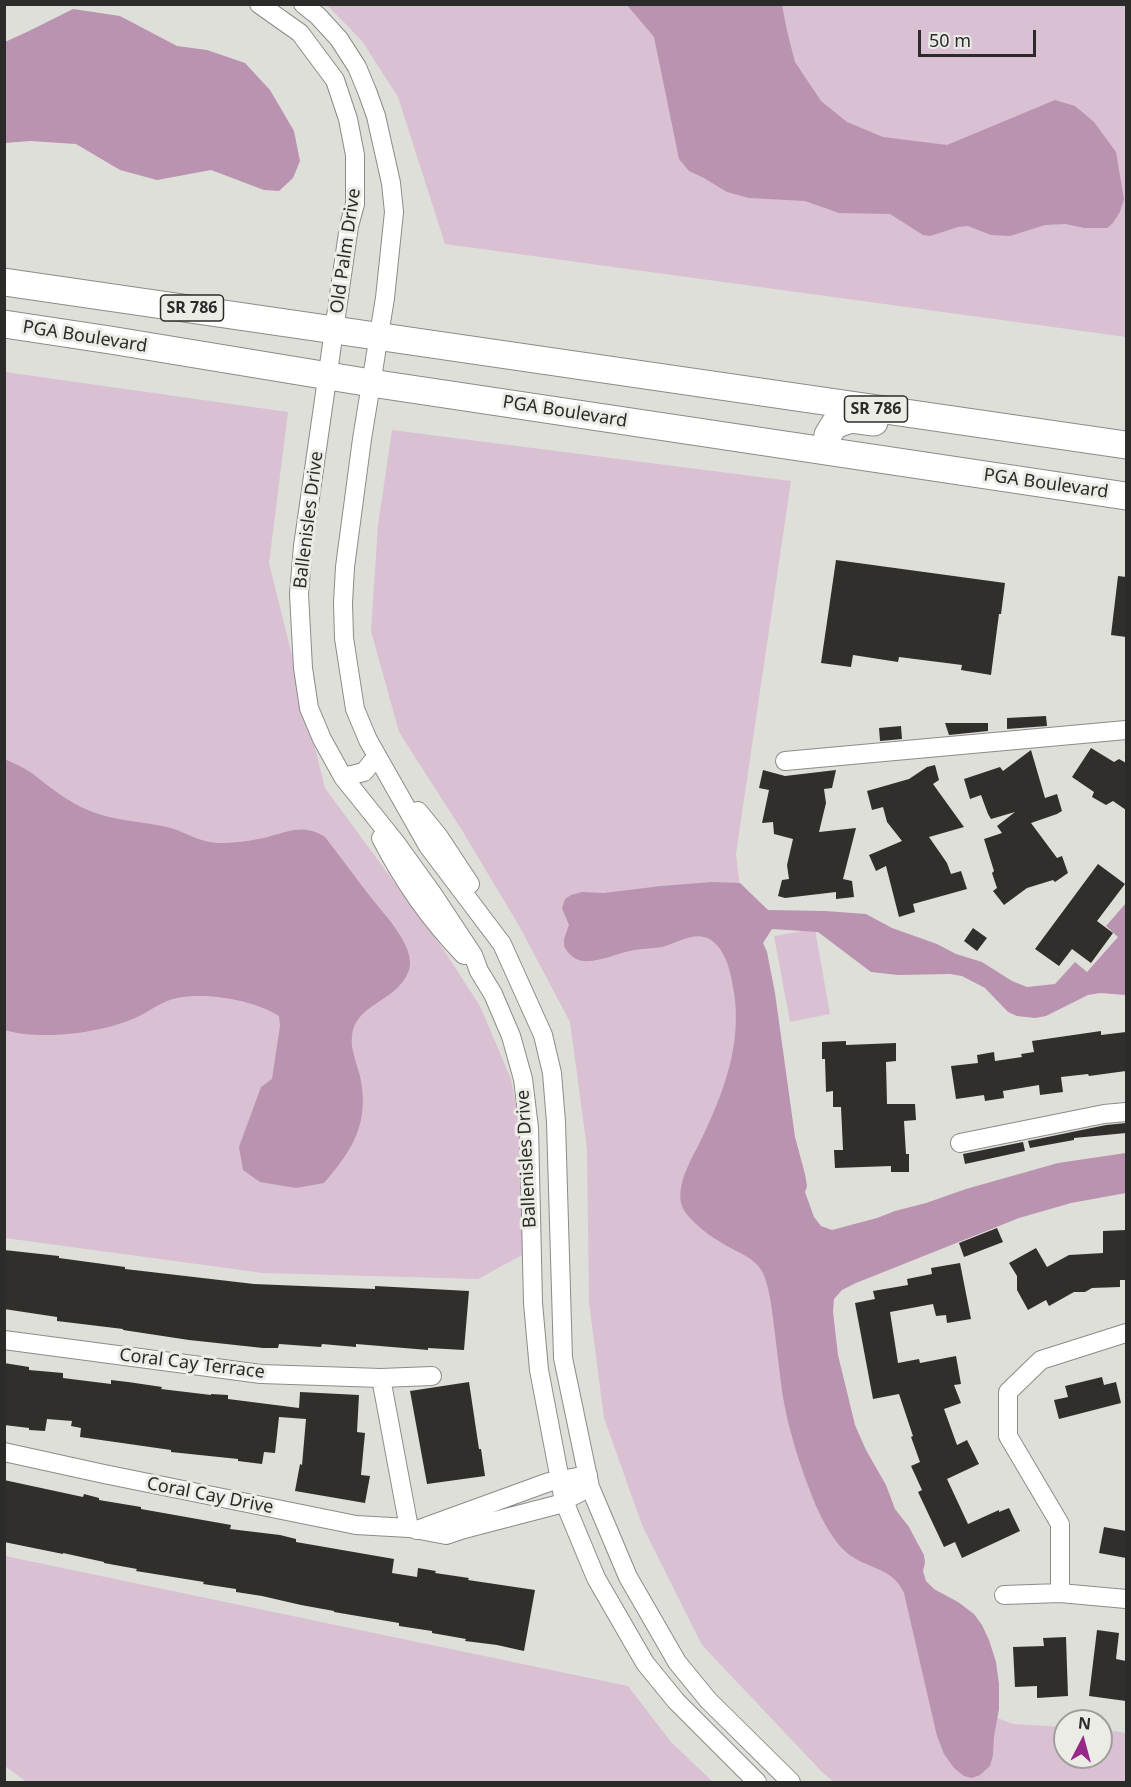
<!DOCTYPE html>
<html>
<head>
<meta charset="utf-8">
<style>
	body { margin:0 }
	#map { position:relative; width:1131px; height:1787px; overflow:hidden; background:#dfdfda; font-family:"Noto Sans",sans-serif }
	canvas { display:block }
	.frame { position:absolute; inset:0; border:6px solid #2b2b29; pointer-events:none }
	.north { position:absolute; left:1053px; top:1709px; width:60px; height:60px; box-sizing:border-box; background:#ecece7; border:2px solid #9f9f9b; border-radius:50%; rotate:6deg; font-size:16px; font-weight:700; line-height:24px; text-align:center; color:#2b2b29 }
	.north::after { content:''; display:block; margin:auto; width:21px; height:27px; background:#972887; clip-path:polygon(50% 0,100% 100%,50% 72%,0 100%) }
	.scale { position:absolute; left:918px; top:30px; width:118px; height:27px; box-sizing:border-box; border:3px solid #2b2b29; border-top:0; padding-left:8px; font-size:18px; line-height:21px; white-space:nowrap; color:#2b2b29; -webkit-text-stroke:4px #ecece7; paint-order:stroke }
</style>
</head>
<body>
<div id="map">
<canvas width="1131" height="1787"></canvas>
<div class="frame"></div>
<div class="north">N</div>
<div class="scale">50 m</div>
</div>
<script>
const ctx = document.querySelector('canvas').getContext('2d');
ctx.lineJoin = 'round';
function fill(path, color) { ctx.fillStyle = color; ctx.fill(path, 'evenodd'); }
function strokePath(path, color, width, dash) { ctx.strokeStyle = color; ctx.lineWidth = width; ctx.lineCap = dash ? 'butt' : 'round'; ctx.setLineDash(dash || []); ctx.stroke(path); }
function drawText(font, color, halo, rows, align = 'center') {
  ctx.font = font + ' "Noto Sans",sans-serif'; ctx.lineWidth = 6; ctx.setLineDash([]); ctx.textBaseline = 'middle'; ctx.strokeStyle = halo; ctx.fillStyle = color; for (const [text, x, y, turn = 0] of rows) {
    ctx.save(); ctx.translate(x, y); ctx.rotate((+turn || 0) * Math.PI / 180); ctx.textAlign = isNaN(turn) ? turn : align; if (halo) ctx.strokeText(text, 0, 0); ctx.fillText(text, 0, 0); ctx.restore();
  }
}
fill(new Path2D(`
	M327,5h799v332l-681,-93 -47,-147 -36,-56z
	M5,372l283,40 -19,151 56,225 116,158 39,60 31,73 11,60 2,115 -46,25 -215,-6 -258,-35z
	M392,430l399,51 -55,373 39,337 103,337 106,185 29,11 52,3v30h36v-28l25,4v49h-292l-12,-10 -120,-127 -60,-120 -38,-107 -15,-115 -2,-154 -17,-127 -52,-98 -55,-92 -64,-100 -28,-101 7,-106z
	M815,929l15,85 -40,8 -16,-86z
	M5,1556l623,130 43,56 42,40h-689v-2l-19,-14z`), '#d9c0d3');
fill(new Path2D(`
	M627,5h155l5,26 8,31 26,39 26,21 36,15 64,8 108,-45 20,6 19,16 22,30 8,47 -4,13 -7,11 -6,5h-22l-20,-4 -20,1 -35,11 -19,-1 -23,-9 -10,1 -28,9 -7,-1 -33,-21 -51,-1 -34,-12 -56,-3 -22,-6 -23,-14 -15,-7 -10,-12 -25,-122z
	M73,9l47,7 57,30 30,4 38,13 25,27 24,41 6,30 -7,17 -14,13 -15,-1 -53,-20 -54,10 -37,-10 -44,-26 -46,-3 -25,2v-101l24,-11z
	M4,759c10,4 21,9 29,15 18,14 35,28 57,37 26,11 55,10 81,17 16,5 30,15 48,15 14,0 31,-2 45,-5 24,-6 39,-15 61,-1 15,19 29,39 44,58 13,17 43,47 41,70 -1,11 -11,23 -20,29 -16,12 -36,20 -38,42 -2,12 5,28 8,40 10,46 -7,74 -36,107l-28,5 -36,-6 -17,-12 -4,-23 22,-60 11,-8 8,-53 -1,-10c-25,-16 -72,-24 -102,-18 -14,2 -28,14 -42,20 -34,15 -95,23 -130,12z
	M712,882l28,1 28,27 57,1 41,3 26,14 45,16 19,10 26,8 30,19 15,6 28,-3 20,-22 12,10 31,-35 -12,-11 20,-23v92l-26,-2 -12,2 -42,21 -11,2 -18,-2 -9,-4 -23,-24 -23,-12 -12,-2 -52,1 -27,-3 -53,-40 -46,-3 -9,14 4,9 8,41 20,144 10,37 2,12 -2,6 9,25 7,9 11,4 45,-12 18,-7 31,-8 40,-14 92,-26 68,-10v40l-55,10 -52,15 -163,65 -14,7 -8,9 -1,13 5,43 17,70 11,25 20,35 9,24 14,18 9,17 6,11 1,8 -2,8 3,10 8,8 24,13 16,12 8,11 7,15 7,22 3,22v25l-5,27 -1,19 -3,11 -10,9 -8,3 -8,-2 -10,-8 -10,-14 -7,-18 -33,-143c-12,-27 -37,-23 -58,-41 -13,-11 -23,-31 -30,-46 -15,-37 -28,-76 -34,-115 -3,-24 -6,-49 -9,-73 -2,-15 -4,-31 -10,-45 -8,-15 -22,-19 -36,-27 -12,-7 -23,-14 -33,-24 -6,-6 -11,-11 -13,-19 -4,-22 12,-46 21,-65 22,-46 40,-94 32,-146 -3,-15 -5,-30 -14,-43 -17,-24 -37,-8 -58,-2 -10,2 -21,1 -32,4 -17,3 -42,17 -57,6 -4,-3 -7,-7 -9,-11v-7l5,-14 -7,-17 3,-9 6,-4 11,-3 22,1 57,-7z`), '#b993af');
fill(new Path2D(`
	M836,560l169,23 -4,31h-2l-8,61 -30,-5 1,-5 -63,-8 -1,5 -45,-7 -2,12 -30,-4z
	M1118,576l8,1v60l-15,-2z
	M1046,716l1,10 -40,3v-11z
	M945,723h43v8l-39,4z
	M901,726l1,13 -22,2 -1,-13z
	M1091,748l23,14 5,-3 7,4v47l-13,-9 -7,4 -14,-8 2,-5 -22,-15z
	M1031,750l14,48 12,-4 5,17 -5,3 -26,9 26,35 5,-2 6,17 -13,9 -2,-2 -26,8 -23,17 -11,-14 4,-3 -5,-15 2,-2 -10,-32 18,-6 -5,-7 18,-14 -24,7 -3,-5 -7,-19 -11,4 -6,-20 36,-12 3,4z
	M935,765l4,15 -6,4 31,43 -35,10 18,26 4,11 10,-3 6,18 -54,15 2,8 -16,5 -13,-51 -10,5 -7,-16 33,-14 -15,-19 -4,-15 -11,3 -5,-19 42,-12 18,-12z
	M763,770l22,6 51,-6 -4,18 -8,1 2,14 -7,29 37,-4 -13,51 9,2 2,16 -18,2v-7l-51,6 -7,-2 4,-16 7,-1 -2,-14 6,-26 -19,-5 -1,-12 -11,1 7,-33 -10,-2z
	M1098,864l27,20 -28,37 16,12 -22,30 -19,-14 -13,17 -24,-17z
	M973,928l14,10 -10,13 -13,-10z
	M1101,1031v4l25,-3v39l-37,5 -1,-2 -27,3 2,15 -23,3 -1,-10 -36,6 1,7 -19,3 -1,-6 -28,4 -5,-33 27,-3 -1,-8 17,-3 1,9 27,-4 -1,-3 13,-2 -2,-11z
	M846,1041v4l50,-2v18l-10,1 1,42h28l1,16 -12,1 2,33h3v18h-18v-6l-56,2 -1,-18h9l-2,-43h-8v-16l-7,1 -1,-33h-3v-17z
	M1126,1123v10l-52,5v2l-44,8 -2,-7 78,-16z
	M1023,1142l2,9 -60,13 -2,-10z
	M997,1228l6,14 -39,15 -5,-14z
	M1126,1230v50h-6v7l-28,1 -7,4h-11l-25,14 -3,-6 -18,10 -11,-20v-14l-8,-13 27,-15 11,19 22,-12 34,-2v-22z
	M4,1250l55,6v2l66,9v2l129,15 121,5v-3l94,5 -5,59 -36,-2v2l-72,-6v3l-34,-3 -1,3 -42,-3 -1,4h-15l-74,-8 -66,-10v-1l-66,-8v-4l-53,-8z
	M960,1263l11,56 -24,4 -1,-8 -10,1 -3,-12 -43,8 8,51 21,-4 1,4 36,-7 5,28 -7,1 7,18 -17,6 13,36 10,-5 12,24 -32,15 21,45 31,-14v2l10,-4 11,23 -58,27 -7,-16 -11,5 -26,-55 4,-2 -11,-24 9,-4 -9,-25 2,-1 -14,-42 -26,5 -18,-96 20,-4 -2,-8 35,-6 -1,-6 25,-5 -1,-6z
	M4,1363l25,4v3l34,3v5l48,6v-4l17,2 34,5 -1,2 50,6v-1l17,1v4l71,9 1,-16 59,3 -2,37 8,1 -4,42 9,1 -5,27 -70,-12 5,-27 2,1 4,-46 -27,-2 -4,36 -11,-1 -2,12 -24,-3v-2l-67,-7v-2l-91,-13 1,-9 -10,-2 1,-5 -25,-2 -2,12 -16,-1v-2l-25,-3z
	M1102,1377l2,8 12,-3 5,21 -62,16 -5,-19 14,-3 -3,-11z
	M469,1382l10,67h2l4,27 -58,8 -17,-93z
	M4,1480l79,17 1,-3 15,4v2l42,7v2l90,16 -1,4 50,6 16,4v3l98,17 -2,14 25,4 1,-9 18,3 -1,2 34,5 -1,2 67,10 -11,61 -27,-6 -32,-4 1,-2 -34,-6v-2l-33,-5v-3l-65,-11v-1l-33,-6 -39,-9 -26,-4v-3l-33,-5 1,-2 -68,-11 1,-2 -33,-6v-1l-41,-9v1l-59,-12z
	M1104,1527l22,4v27l-27,-5z
	M1097,1630l22,3 -3,26 10,2v40l-37,-5z
	M1066,1637l2,59 -31,2v-12l-22,1 -2,-40 31,-1 -1,-8z`), '#302f2c');
const street = new Path2D(`
	M259,4l41,29 35,47 13,39 7,36v49l-6,22 -46,320 -4,48 4,74 6,40 13,31 21,38 53,66 36,50 41,62 6,16 14,23 18,42 12,43 6,49 4,175 6,67 25,131 32,77 49,85 31,38 81,81
	M303,4l15,12 21,23 18,28 10,24 9,25 15,67 3,29 -9,86 -23,141 -17,128 -2,36 1,35 11,71 13,31 60,106 74,98 41,91 9,38 4,49 7,236 27,129 38,90 49,85 31,38 83,82
	M785,761l341,-31
	M343,777l21,-5 13,-16
	M418,811l21,26 31,47
	M381,838c22,43 50,83 83,117
	M960,1143l144,-29 22,-2
	M4,1340l257,34 120,4 51,-2
	M381,1378l28,150
	M4,1452l100,22 252,51 53,3 37,7 18,-6 92,-24 34,-18
	M417,1530l132,-48 39,-7
	M1060,1593v-69l-52,-88v-44l33,-32 85,-27
	M1004,1595l56,-2 66,6`);
const primary = new Path2D(`
	M4,282l1122,163
	M4,324l106,16 261,43 755,113
	M826,451l2,-16 6,-10 17,-6 23,3`);
strokePath(street, '#8c8b87', 20);
strokePath(primary, '#8c8b87', 29);
strokePath(street, '#fff', 18);
strokePath(primary, '#fff', 27);
for (const [x, y, w] of [
	[192,308,63],
	[876,409,63]
]) { const box = new Path2D(); box.roundRect(x - w / 2, y - 13, w, 26, 4.5); ctx.fillStyle = '#ecece7'; ctx.fill(box); strokePath(box, '#2b2b29', 1.5); }
drawText('bold 16px', '#2b2b29', null, [
	["SR 786",192,308],
	["SR 786",876,409]
]);
drawText('18px', '#2b2b29', '#ecece7', [
	["Old Palm Drive",346,251,-82],
	["PGA Boulevard",85,337,9],
	["PGA Boulevard",565,412,9],
	["PGA Boulevard",1046,484,8],
	["Ballenisles Drive",309,520,-83],
	["Ballenisles Drive",527,1159,-93],
	["Coral Cay Terrace",192,1364,7],
	["Coral Cay Drive",210,1496,11]
]);
</script>
</body>
</html>
